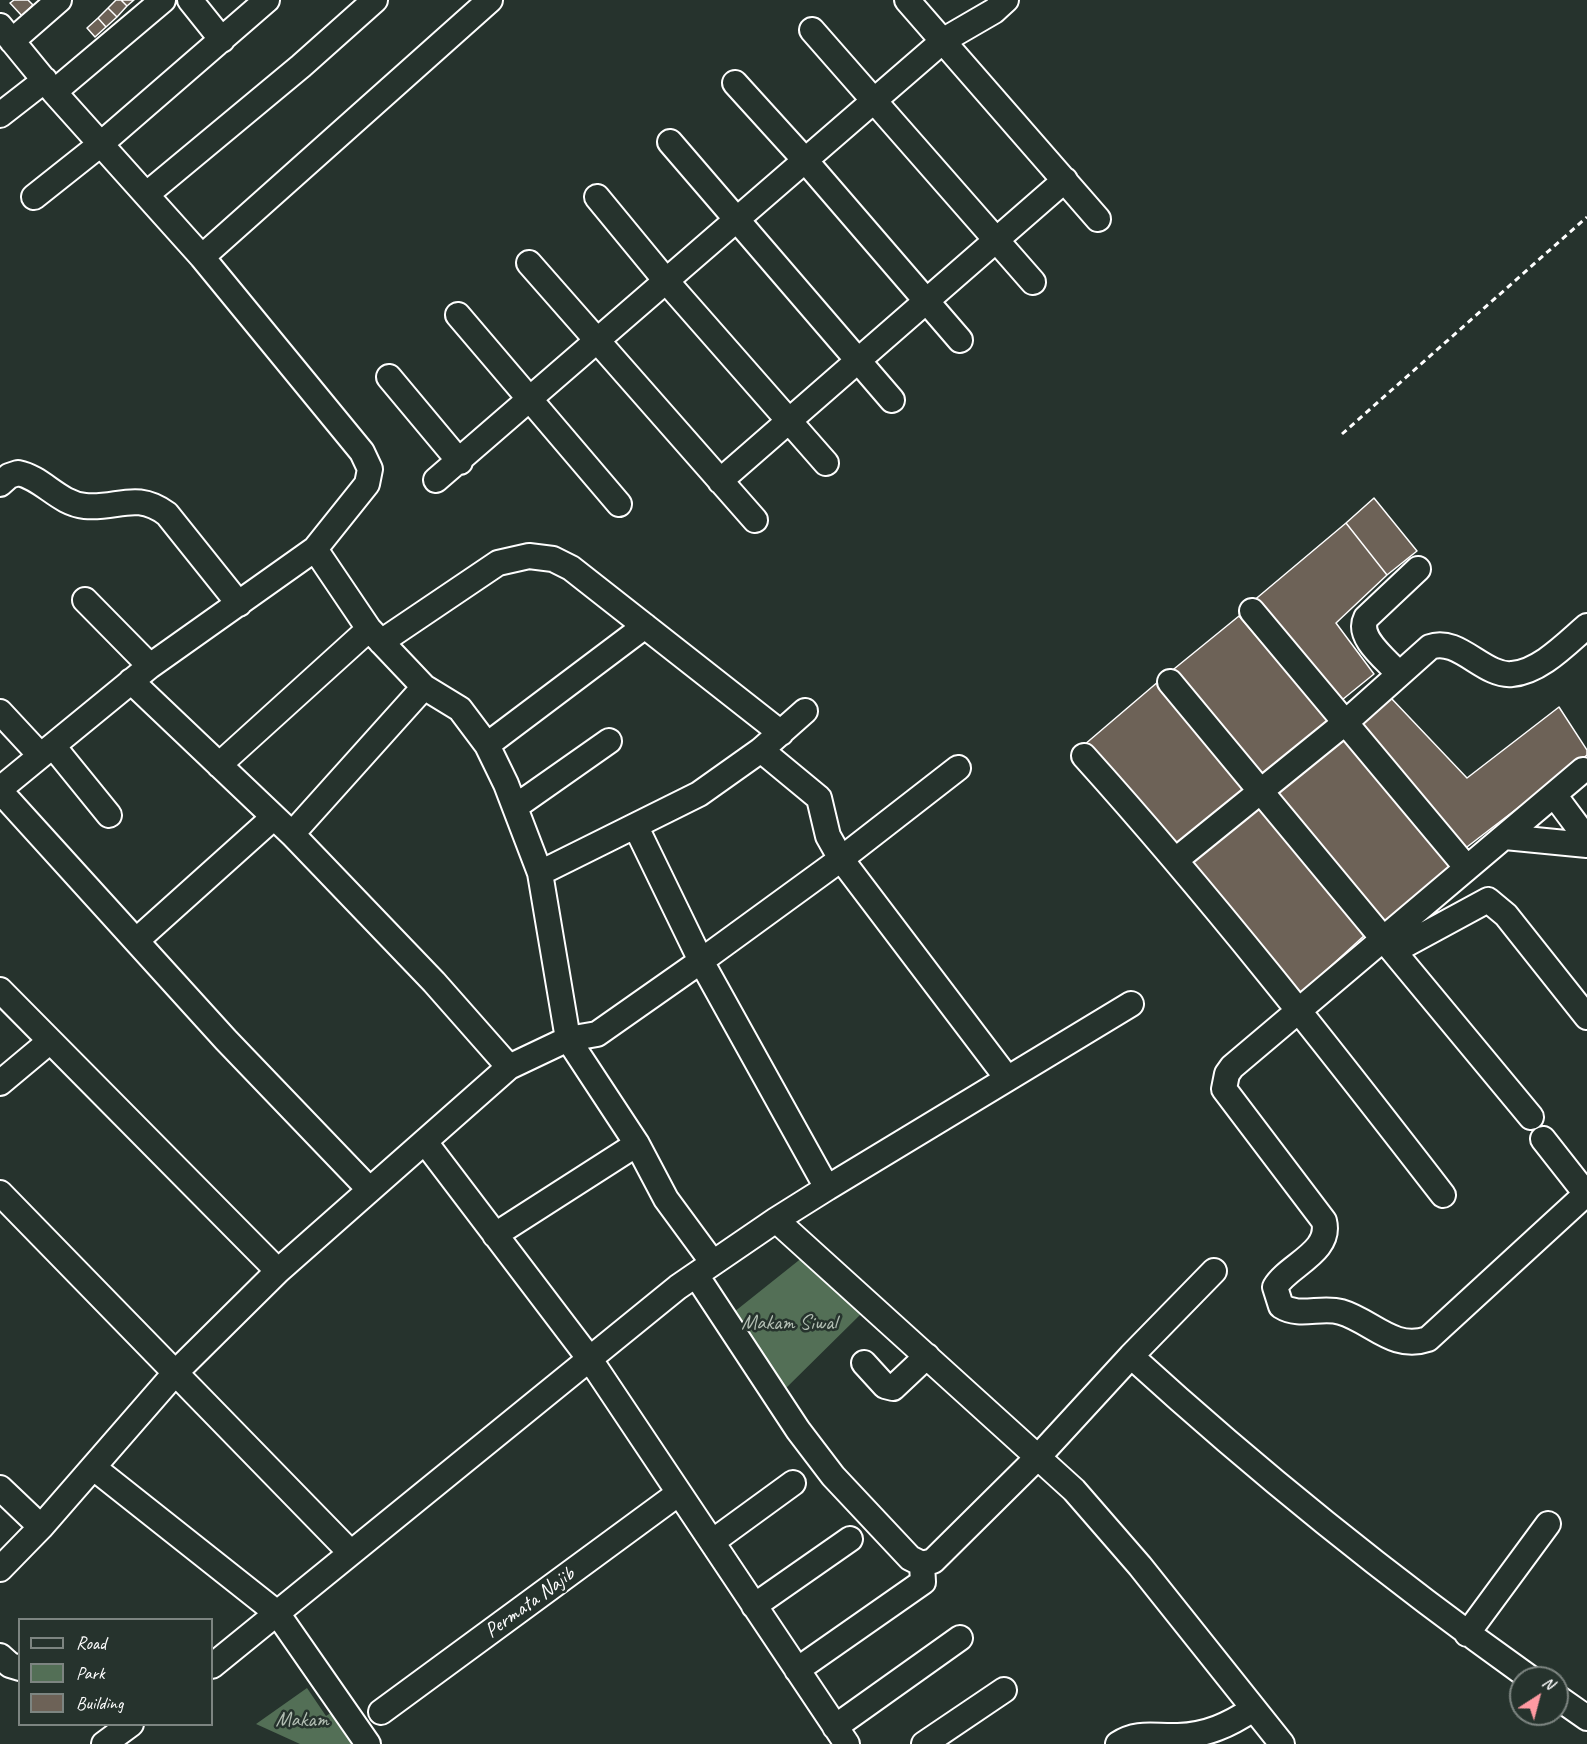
<!DOCTYPE html>
<html>
<head>
<meta charset="utf-8">
<style>
	body { margin:0 }
	#map { position:relative; width:1587px; height:1744px; overflow:hidden; background:#26332d; font-family:Caveat,sans-serif }
	canvas { display:block }
	.legend { position:absolute; left:18px; top:1618px; width:195px; height:108px; box-sizing:border-box; background:#26332d; border:2px solid #7d8581; margin:0; padding:8px 10px; list-style:none; font-size:18px; color:#fff }
	.legend li { display:flex; align-items:center; gap:12px; height:30px }
	.legend b { width:30px; border:2px solid #7d8581 }
	.north { position:absolute; left:1509px; top:1666px; width:60px; height:60px; box-sizing:border-box; background:#26332d; border:2px solid #7d8581; border-radius:50%; rotate:36deg; font-size:16px; font-weight:700; line-height:24px; text-align:center; color:#fff }
	.north::after { content:''; display:block; margin:auto; width:21px; height:27px; background:#ff9aa2; clip-path:polygon(50% 0,100% 100%,50% 72%,0 100%) }
</style>
</head>
<body>
<div id="map">
<canvas width="1587" height="1744"></canvas>
<ul class="legend">
<li><b style="height:8px;background:#26332d"></b>Road</li>
<li><b style="height:16px;background:#536f56"></b>Park</li>
<li><b style="height:16px;background:#6d6257"></b>Building</li>
</ul>
<div class="north">N</div>
</div>
<script>
const ctx = document.querySelector('canvas').getContext('2d');
ctx.lineJoin = 'round';
function fill(path, color) { ctx.fillStyle = color; ctx.fill(path, 'evenodd'); }
function strokePath(path, color, width, dash) { ctx.strokeStyle = color; ctx.lineWidth = width; ctx.lineCap = dash ? 'butt' : 'round'; ctx.setLineDash(dash || []); ctx.stroke(path); }
function drawText(font, color, halo, rows, align = 'center') {
  ctx.font = font + ' Caveat,sans-serif'; ctx.lineWidth = 5; ctx.setLineDash([]); ctx.textBaseline = 'middle'; ctx.strokeStyle = halo; ctx.fillStyle = color; for (const [text, x, y, turn = 0] of rows) {
    ctx.save(); ctx.translate(x, y); ctx.rotate((+turn || 0) * Math.PI / 180); ctx.textAlign = isNaN(turn) ? turn : align; if (halo) ctx.strokeText(text, 0, 0); ctx.fillText(text, 0, 0); ctx.restore();
  }
}
fill(new Path2D(`
	M803,1257l61,54 -82,81 -53,-76z
	M307,1688l19,28 11,-7 26,35h-63l-44,-20z`), '#536f56');
const building = new Path2D(`
	M14,0h14l5,5 -11,11 -12,-13z
	M116,0h5l6,6 -10,11 -9,-9z
	M121,0h13l-7,6z
	M108,8l9,9 -11,10 -8,-9z
	M98,18l8,9 -11,10 -8,-9z
	M1374,498l43,53 -30,24 -41,-52z
	M1346,523l41,52 -51,48 38,51 -37,30 -85,-102z
	M1239,616l90,105 -70,60 -90,-108z
	M1159,681l88,107 -71,63 -92,-106z
	M1391,698l76,80 92,-71 28,43v5l-124,95 -103,-126z
	M1344,734l108,130 -72,63 -109,-134z
	M1259,806l107,128 -68,62 -112,-134z`);
fill(building, '#6d6257');
strokePath(building, '#fff', 1.5);
const minor = new Path2D(`
	M190,0l32,40
	M907,0l191,219
	M0,26l54,66 148,165 160,195 8,17 -3,15 -52,65 -165,117 -150,123
	M812,30l221,252
	M12,41l47,-41
	M735,83l69,76 156,181
	M54,92l109,-92
	M0,115l45,-35
	M670,142l222,258
	M147,194l154,-128 74,-66
	M34,197l68,-54 165,-143
	M597,197l70,85 159,181
	M202,257l288,-257
	M529,263l226,257
	M458,315l161,189
	M389,377l71,85
	M436,480l508,-440 50,-29 12,-11
	M720,481l345,-301
	M0,484l9,-8 9,-3c25,5 40,30 67,33 33,3 51,-15 82,8l72,90
	M315,549l54,80 55,58 36,22 27,36 19,39 34,89 28,166 69,105 29,55 47,64
	M85,600l65,66
	M1252,611l215,257
	M381,642l117,-79 31,-7 24,3 18,9 210,165
	M1399,674c-12,-14 -43,-36 -33,-56l52,-49
	M131,681l161,153 142,148 75,85 59,-28 29,-5 104,-73 126,227 -51,32
	M1170,682l361,435
	M0,712l40,43
	M487,745l158,-119
	M53,746l56,69
	M761,750l58,48 9,38 13,23 166,219
	M1084,756c127,141 243,289 359,439
	M219,765l150,-136
	M1583,770l-351,297 -5,7 -3,15 100,132c8,31 -36,44 -49,66l6,19c19,12 40,0 60,6 31,9 52,39 87,27l159,-146
	M0,791l226,249 143,149
	M1555,796l32,43
	M515,807l94,-66
	M636,827l65,134 140,-102 117,-91
	M292,834l132,-147
	M1505,837l82,8
	M1177,859l169,-137 84,-75c28,-11 54,30 82,27 28,-2 55,-31 75,-48
	M540,873l159,-79 62,-44 44,-39
	M137,940l137,-123
	M1394,951l94,-51 18,15 81,102
	M0,990l278,281 -102,101 -135,155 -41,42
	M0,1083l49,-41
	M1543,1139l44,56
	M425,1142l164,216 258,386
	M827,1188l304,-184
	M0,1193l350,359
	M495,1235l142,-91
	M278,1271l231,-204
	M696,1275l102,155 35,46 77,82 12,6 11,-3 106,-105 92,-100 83,-85
	M1131,1356c126,115 260,223 399,322
	M864,1363l21,23 8,2 34,-32
	M94,1468l183,145 91,131
	M0,1488l41,39
	M712,1542l81,-59
	M754,1606l96,-67
	M1467,1634l81,-110
	M0,1656l10,9 10,3
	M212,1666l466,-379 98,-67 298,270 66,76 142,178
	M797,1670l126,-88 -1,-18
	M1557,1697l30,21
	M381,1712l298,-219
	M835,1727l125,-89
	M104,1744l27,-20
	M924,1744l80,-54
	M1118,1744c20,-13 37,-7 60,-8 29,-1 51,-11 75,-27`);
strokePath(minor, '#fff', 28);
strokePath(new Path2D(`
	M1342,434l245,-217`), '#fff', 3, [6, 4.5]);
strokePath(minor, '#26332d', 24);
drawText('21px', '#b2beb3', '#26332d', [
	["Makam Siwal",789,1323],
	["Makam",302,1720]
]);
drawText('21px', '#fff', '#26332d', [
	["Permata Najib",530,1603,-36]
]);
</script>
</body>
</html>
